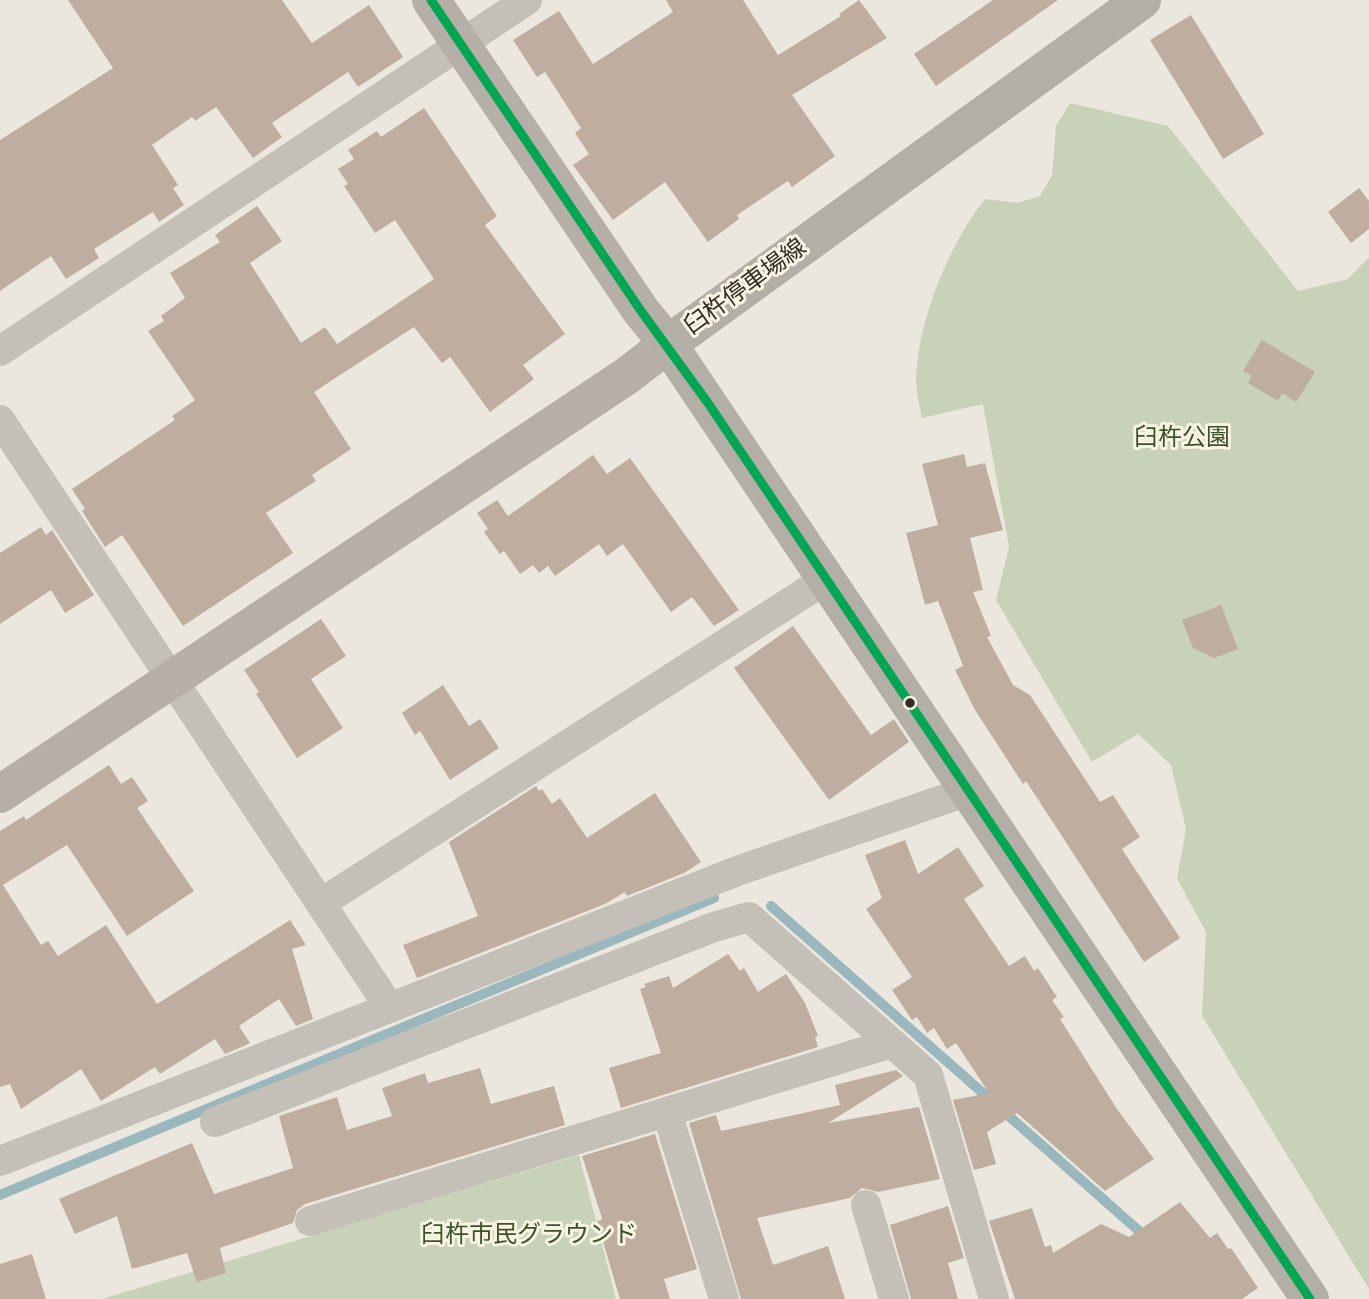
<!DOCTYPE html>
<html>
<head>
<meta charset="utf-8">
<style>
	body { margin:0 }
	canvas { display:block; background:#ebe7de }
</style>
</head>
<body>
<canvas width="1369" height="1299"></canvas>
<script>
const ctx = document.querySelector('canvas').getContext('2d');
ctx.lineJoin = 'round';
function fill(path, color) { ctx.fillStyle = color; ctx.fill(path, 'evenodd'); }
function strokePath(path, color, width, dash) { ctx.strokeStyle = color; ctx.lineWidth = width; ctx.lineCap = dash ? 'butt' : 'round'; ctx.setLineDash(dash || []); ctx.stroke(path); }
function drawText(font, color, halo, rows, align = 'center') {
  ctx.font = font + ' Jost,"Noto Sans JP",sans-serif'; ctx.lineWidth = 6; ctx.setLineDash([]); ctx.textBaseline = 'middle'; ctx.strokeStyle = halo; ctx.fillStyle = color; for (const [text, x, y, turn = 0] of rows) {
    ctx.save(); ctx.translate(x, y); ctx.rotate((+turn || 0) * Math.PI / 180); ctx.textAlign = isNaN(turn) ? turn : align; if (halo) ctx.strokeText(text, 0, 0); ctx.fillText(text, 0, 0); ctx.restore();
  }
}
fill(new Path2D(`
	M1070,103l98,23 130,165 50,-12 21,-22v1032l-167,-273 4,-84 -29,-53 9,-50 -15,-64 -33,-31 -46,28 -96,-162 13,-53 -26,-143 -61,14c-2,-12 -6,-25 -6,-38 2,-60 32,-134 69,-181l32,4 23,-7 12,-21 4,-49z
	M579,1155l37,144h-514z`), '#c8d2b8');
strokePath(new Path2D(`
	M771,906l376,332
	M0,1195l714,-297`), '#99b7bd', 10);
fill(new Path2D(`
	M68,0h214l30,43 57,-38 34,52 -45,30 -10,-15 -76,51 10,14 -29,21 -37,-51 -21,14 -3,-4 -40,28 26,40 -5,3 11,17 -25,17 -6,-10 -59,37 5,9 -33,21 -15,-23 -51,35v-151l113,-72z
	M666,0h77l35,55 63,-39 -2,-2 20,-14 28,38 -95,57 43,61 -43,31 -4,-6 -51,34 2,4 -31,23 -43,-60 -52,38 -40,-55 16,-11 -14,-21 6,-5 -36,-56 -8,5 -24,-37 46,-29 34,53 80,-52z
	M993,0h65l-122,86 -22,-32z
	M1191,15l73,119 -41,25 -73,-119z
	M424,108l73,108 -12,9 80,109 -42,31 11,14 -44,33 -40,-55 -8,6 -28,-36 -100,65 37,57 -39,26 4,6 -50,32 27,40 -110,73 -61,-91 -17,12 -23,-36 3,-2 -13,-20 103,-69 -3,-4 23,-16 -47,-69 16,-10 -3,-5 24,-18 -15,-25 50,-31 -5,-7 42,-29 25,35 -32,22 51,80 24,-16 12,17 97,-65 -39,-59 -20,13 -31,-47 4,-2 -10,-15 16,-10 -6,-9 29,-19 4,6z
	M1359,188l10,13v28l-18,14 -23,-31z
	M1262,340l53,32 -19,30 -14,-9 -4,8 -30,-18 4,-7 -9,-5z
	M964,454l3,13 18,-4 18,67 -33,8 13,52 -10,2 18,44 -4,1 26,48 17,10 70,107 13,-7 27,42 -18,12 58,89 -36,24 -118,-181 -3,3 -48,-74 -20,-40 8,-4 -25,-65 -13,4 -19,-72 32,-8 -16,-61z
	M593,455l14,19 23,-16 109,152 -25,16 -22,-29 -21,15 -48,-68 -16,12 -8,-12 -44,32 -7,-10 -9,7 -6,-8 -13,9 -16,-23 -4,3 -16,-22 4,-3 -11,-16 20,-13 11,16z
	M41,527l5,8 6,-5 42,65 -29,18 -14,-23 -51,34v-71z
	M1221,605l17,44 -24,9 -21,-10 -11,-28z
	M321,619l25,37 -35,23 32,49 -46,30 -41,-64 3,-2 -15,-22z
	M793,626l78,109 23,-16 15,23 -80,58 -95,-132z
	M443,685l26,41 11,-7 19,29 -49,32 -30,-49 -5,4 -13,-22z
	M109,765l12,19 11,-7 16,24 -11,7 57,83 -67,45 -60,-91 -64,40 38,60 7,-4 10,15 48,-31 51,79 133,-84 16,25 -14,4 21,70 -17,7 -17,-27 -40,27 11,17 -4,2 -21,9 -10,-15 -55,35 -5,-7 -54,34 -20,-32 -60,40 -11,-25 -10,3v-256l24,-15 2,4z
	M536,786l3,5 3,-2 10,15 8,-6 27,40 68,-45 46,69 -17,11 -57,23 -2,-4 -20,12 -188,74 -14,-33 75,-29 -29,-74z
	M905,840l13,34 40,-27 26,39 -20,13 45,67 16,-10 9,15 4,-3 19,29 -5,3 12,17 -4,2 57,90 37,50 -49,32 -88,-78 -30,19 9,32 -22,6 -21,-70 36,-7 -33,-50 -9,6 -13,-21 -7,5 -10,-16 -5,3 -20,-30 20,-13 -46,-68 16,-11 -17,-43z
	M728,954l12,17 4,-3 14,24 28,-18 19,29 13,33 -3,1 3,10 -197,61 -12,-40 52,-15 -21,-64 6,-2 -2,-3 25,-8 4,12z
	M480,1068l11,36 63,-18 11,39 -260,79 -8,6 -4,13 -73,25 6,25 -29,9 -10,-29 -55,16 -15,-53 -42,18 -16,-35 133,-56 22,51 79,-26 -14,-52 58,-19 10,33 45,-14 -10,-28 43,-15 3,10z
	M896,1070l7,6 -75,47 91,-16 21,72 -62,13 -16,-4 -12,10 -93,20 16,47 55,-19 17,53h-104l-52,-176 27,-8 5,16 119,-26 -5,-20z
	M655,1134l42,135 -33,10 6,20h-50l-23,-78 5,-1 -1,-5 -19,-59z
	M1180,1202l30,36 7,-5 11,16 3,-1 27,40 -16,11h-227l-26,-78 43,-13 13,39 6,-2 2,8 48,-29 28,13z
	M948,1206l16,52 -16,5 10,36h-47l-21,-74z
	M32,1254l14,45h-46v-35z`), '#bfae9f');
strokePath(new Path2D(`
	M0,351l527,-351
	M0,420l390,588
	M321,903l505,-324
	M667,1112l57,187
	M215,1122l499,-195 35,-10 179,158 66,224
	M0,1161l740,-291 228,-79
	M866,1205l28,94
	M310,1221l582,-178`), '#c4bfb7', 30);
strokePath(new Path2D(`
	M0,794l628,-419 40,-31 -27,-33 -210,-311`), '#b5afa7', 38);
strokePath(new Path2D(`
	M1142,0l-474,344 642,955`), '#b3aea6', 38);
strokePath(new Path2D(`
	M431,0l210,311 67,92 602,896`), '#00a651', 9);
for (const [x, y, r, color] of [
	[910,703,6,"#342d26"]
]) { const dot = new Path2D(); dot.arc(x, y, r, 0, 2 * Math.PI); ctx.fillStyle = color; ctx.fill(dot); strokePath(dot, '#f9f3e4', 2.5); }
drawText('24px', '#342d26', '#f9f3e4', [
	["臼杵停車場線",746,288,-36]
]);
drawText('24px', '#3c5329', '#f9f3e4', [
	["臼杵公園",1182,439],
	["臼杵市民グラウンド",529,1236]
]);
</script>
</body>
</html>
